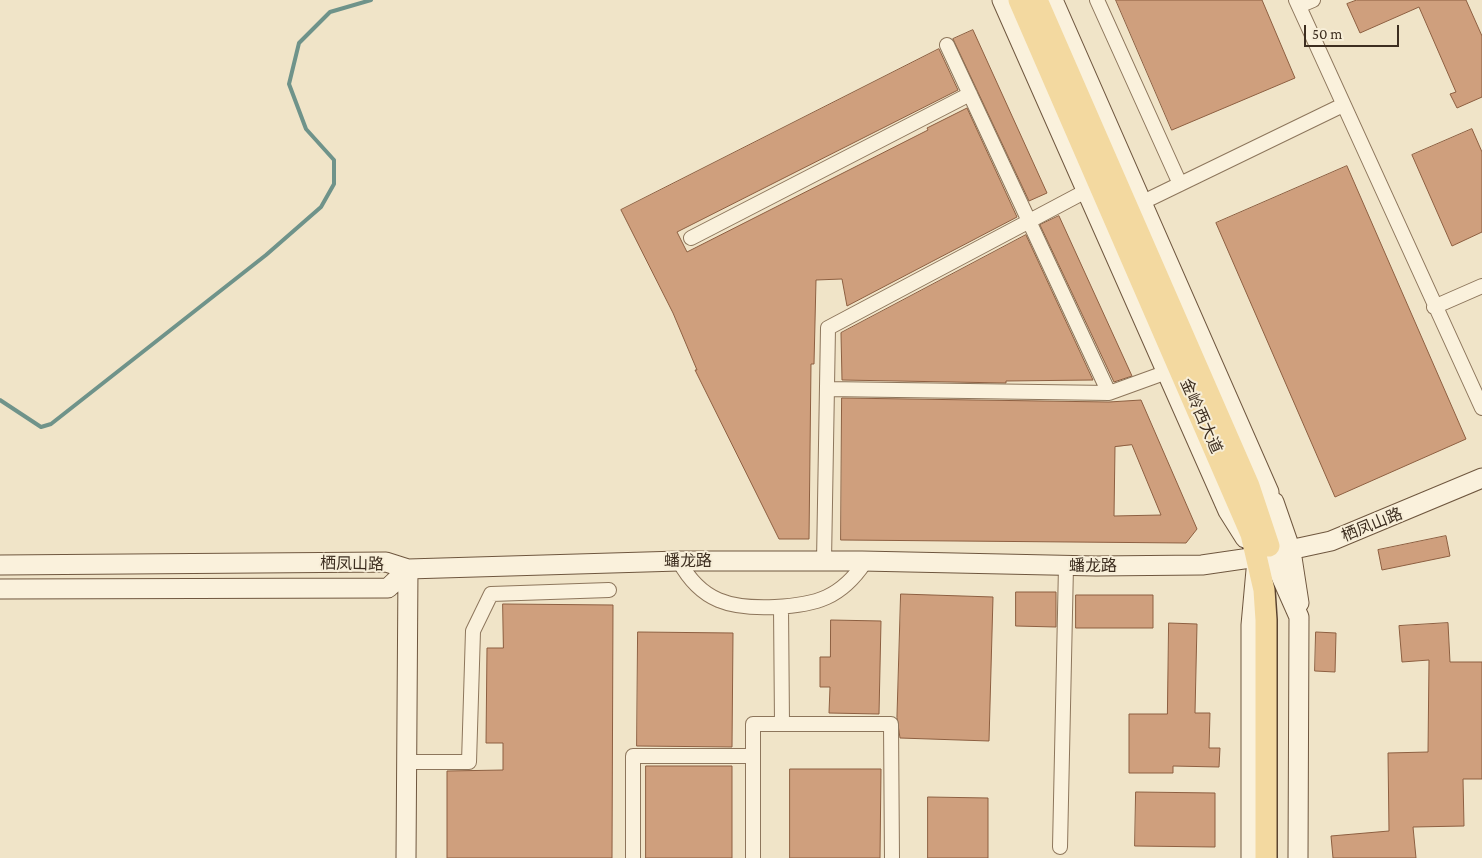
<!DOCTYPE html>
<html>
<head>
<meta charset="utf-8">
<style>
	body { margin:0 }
	#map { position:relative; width:1482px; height:858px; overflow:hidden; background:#f0e4c8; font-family:"Crimson Pro",serif }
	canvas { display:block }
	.scale { position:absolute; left:1304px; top:25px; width:95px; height:22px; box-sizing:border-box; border:2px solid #3d2e20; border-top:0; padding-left:6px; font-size:15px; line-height:18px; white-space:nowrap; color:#3d2e20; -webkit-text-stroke:4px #f7eed8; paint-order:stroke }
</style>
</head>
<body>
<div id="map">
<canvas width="1482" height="858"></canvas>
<div class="scale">50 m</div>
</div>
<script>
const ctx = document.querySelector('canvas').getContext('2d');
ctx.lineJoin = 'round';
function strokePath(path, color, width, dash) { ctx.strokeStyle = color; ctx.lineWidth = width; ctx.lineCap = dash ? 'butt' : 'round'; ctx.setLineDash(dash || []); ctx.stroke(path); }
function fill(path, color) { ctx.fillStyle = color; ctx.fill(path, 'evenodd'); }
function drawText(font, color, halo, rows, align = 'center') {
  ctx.font = font + ' "Crimson Pro","Noto Sans SC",serif'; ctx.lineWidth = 4; ctx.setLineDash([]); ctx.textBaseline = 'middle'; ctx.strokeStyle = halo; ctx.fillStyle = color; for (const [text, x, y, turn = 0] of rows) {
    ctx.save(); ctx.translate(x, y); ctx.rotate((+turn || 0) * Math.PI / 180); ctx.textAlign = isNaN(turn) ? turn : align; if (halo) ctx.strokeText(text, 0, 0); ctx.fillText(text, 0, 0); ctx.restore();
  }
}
strokePath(new Path2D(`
	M0,400l41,27 10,-3 215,-169 55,-48 13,-23v-24l-28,-31 -17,-45 10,-41 31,-31 41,-12`), '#6f938a', 4);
const building = new Path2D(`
	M1116,0h146l33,78 -123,52z
	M1357,0h109l16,36v61l-25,11 -7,-14 6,-2 -37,-85 -59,26 -13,-29z
	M973,30l74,163 -18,8 -76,-162z
	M939,49l19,41 -281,142 10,20 241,-122 -1,-2 40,-20 50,109 -170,89 -5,-27 -26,1 -2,84h-3l-2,175h-30l-84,-169h2l-24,-57 -52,-103z
	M1472,129l10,23v80l-30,14 -40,-91z
	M1347,166l119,273 -131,58 -119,-274z
	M1059,216l73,160 -18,6 -74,-157z
	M1026,235l67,145 -87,1v2l-164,-3 -1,-47z
	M842,398l267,4 32,-2 56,129 -11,14 -345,-3zM1132,445l29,70 -47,1 1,-69z
	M1446,536l4,20 -68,14 -4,-20z
	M1016,592h40v35l-40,-1z
	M901,594l92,3 -4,144 -89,-3 -3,-20z
	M1076,595h77v33h-77z
	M503,604l110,1 -1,253h-165v-87l56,-1v-27h-17l1,-95h16z
	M831,620l50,1 -2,93 -50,-1 1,-26h-10v-30h10z
	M1169,623l28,1 -2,89h15l-1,35h11l-1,19 -46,-1v7h-44v-59h38z
	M1448,623l2,39h32v117h-19l1,47 -51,1 3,31h-83l-2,-22 58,-5 -1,-78 40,-1 1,-92 -27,2 -3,-36z
	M638,632l95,1 -1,114 -95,-1z
	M1316,632l20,1 -1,39 -20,-1z
	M646,766h86v92h-86z
	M790,769h91l-1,89h-90z
	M1136,792l79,1v54l-80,-1z
	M928,797l60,1v60h-60z`);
fill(building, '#cf9f7d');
strokePath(building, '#8d5f41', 1);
const street = new Path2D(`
	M1097,0l83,184
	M1296,0l186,408
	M1299,6l14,-6
	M947,45l162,348
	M1141,203l202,-98
	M691,238l279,-144
	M1434,307l48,-21
	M827,389l282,4 58,-21
	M679,561c22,41 52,48 96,46 41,-2 66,-9 90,-45
	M824,561l4,-233 258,-137
	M781,607l1,117
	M407,762h62l4,-131 18,-37 118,-4
	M1060,847l6,-281
	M633,858v-102h120
	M753,858v-134h138l1,134`);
const secondary = new Path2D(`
	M1002,0l226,511 17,27
	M1053,0l216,492 2,62 28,63 -1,241
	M1274,502l17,49 8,52
	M0,565l386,-3 22,7 271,-8h183l234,5 106,-1 55,-8 74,-16 151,-63
	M0,589l388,-1 20,-19
	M406,858l2,-289
	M1251,858v-233l5,-55`);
const primary = new Path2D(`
	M1019,0l232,534 13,56 2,30v238
	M1037,0l212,486 20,60`);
strokePath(street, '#8d765c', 16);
strokePath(secondary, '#6f573f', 21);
strokePath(primary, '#5b4430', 24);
strokePath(street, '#faf1dc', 14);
strokePath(secondary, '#faf1dc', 19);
strokePath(primary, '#f3d9a0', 21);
drawText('16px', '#3d2e20', '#f7eed8', [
	["金岭西大道",1201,416,66],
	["栖凤山路",1372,525,-22],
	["蟠龙路",688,561],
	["栖凤山路",352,564,1],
	["蟠龙路",1093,566]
]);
</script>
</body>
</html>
